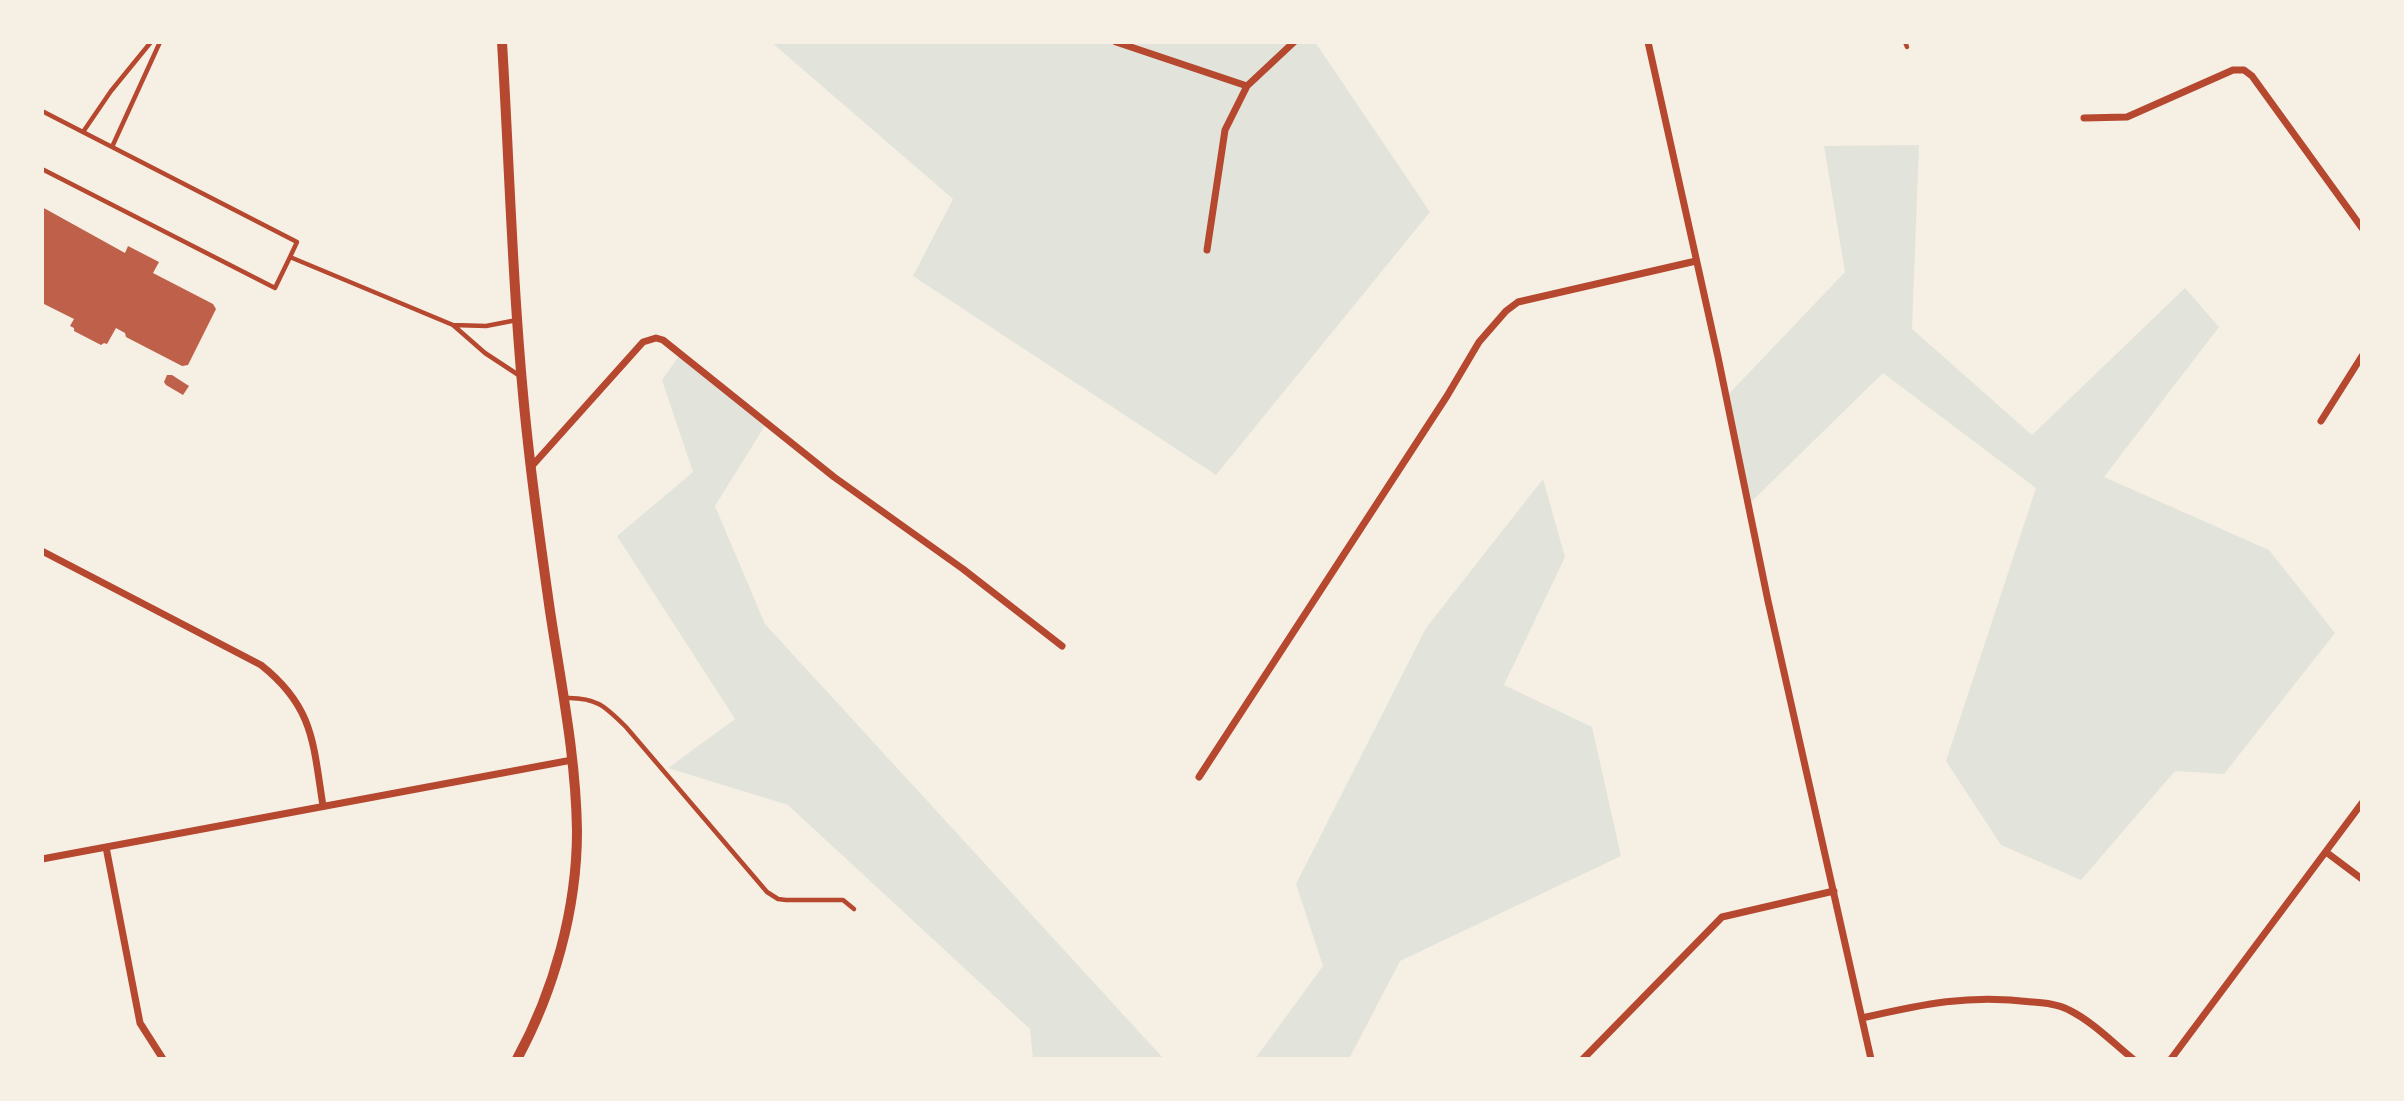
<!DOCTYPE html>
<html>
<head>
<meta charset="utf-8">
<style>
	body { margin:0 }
	#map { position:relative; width:2404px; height:1101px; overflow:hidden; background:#f6efe4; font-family:Commissioner,sans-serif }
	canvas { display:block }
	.frame { position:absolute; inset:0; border:44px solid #f6efe4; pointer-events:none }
</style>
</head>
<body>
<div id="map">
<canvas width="2404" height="1101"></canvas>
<div class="frame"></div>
</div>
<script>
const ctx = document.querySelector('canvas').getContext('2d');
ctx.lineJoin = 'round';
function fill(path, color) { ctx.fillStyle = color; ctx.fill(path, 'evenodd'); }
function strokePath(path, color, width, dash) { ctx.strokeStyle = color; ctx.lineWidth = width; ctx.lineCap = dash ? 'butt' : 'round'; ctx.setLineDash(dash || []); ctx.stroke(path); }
fill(new Path2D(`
	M771,42h544l115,170 -214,263 -303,-199 40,-77z
	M1919,145l-7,184 120,106 153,-147 34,39 -115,150 165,73 66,83 -111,141 -49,-3 -94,109 -80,-35 -55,-84 90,-273 -153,-115 -135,132 -24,-106 121,-127 -21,-126z
	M681,353l85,71 -51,82 50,118 399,435h-131l-3,-30 -242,-224 -120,-37 67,-49 -118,-183 76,-64 -31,-92z
	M1543,479l22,78 -61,128 88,42 29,129 -221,105 -51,98h-94l68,-93 -27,-82 130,-256z`), '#e2e4dc');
fill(new Path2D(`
	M42,207l83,46 3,-7 31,16 -6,11 60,31 3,5 -28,56 -6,1 -56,-29 -1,-4 -9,-5 -9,16 -3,-1 -3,2 -27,-14v-3l-4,-2 4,-7 -32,-16z
	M167,375h5l17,11 -6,9 -17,-10 -2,-3z`), '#bf614a');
strokePath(new Path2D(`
	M1905,42l2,5
	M42,111l255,131 -7,15 163,68
	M83,132l28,-41 40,-49
	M112,147l48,-105
	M42,169l233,119 15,-31
	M517,320l-31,6 -33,-1 32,28 35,23
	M565,698c31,-1 40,8 61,29l141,165 11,7 8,1h57l11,9`), '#b5482f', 4.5);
strokePath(new Path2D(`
	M1116,42l131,44
	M1648,42l70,315 50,244 103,458
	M2084,118l43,-1 106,-47h11l8,6 110,152
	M1207,250l18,-120 22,-44 47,-44
	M2321,421l41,-65
	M531,467l112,-125 13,-4 7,2 171,137 129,92 99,77
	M42,551l219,114c53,42 52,78 62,141
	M1199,777l248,-381 32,-54 27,-31 12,-9 178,-41
	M106,847l34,176 23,36
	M2326,852l36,27
	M42,859l530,-99
	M1862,1018c61,-14 107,-24 170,-16 12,1 26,2 37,8 24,12 43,32 64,49
	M1583,1059l139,-142 112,-26
	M2171,1059l191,-256`), '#b5482f', 7);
strokePath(new Path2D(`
	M502,42c8,133 11,268 26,401 6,56 14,112 22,168 11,73 26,146 27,220 0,78 -23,160 -60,228`), '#b5482f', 10);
</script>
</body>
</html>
